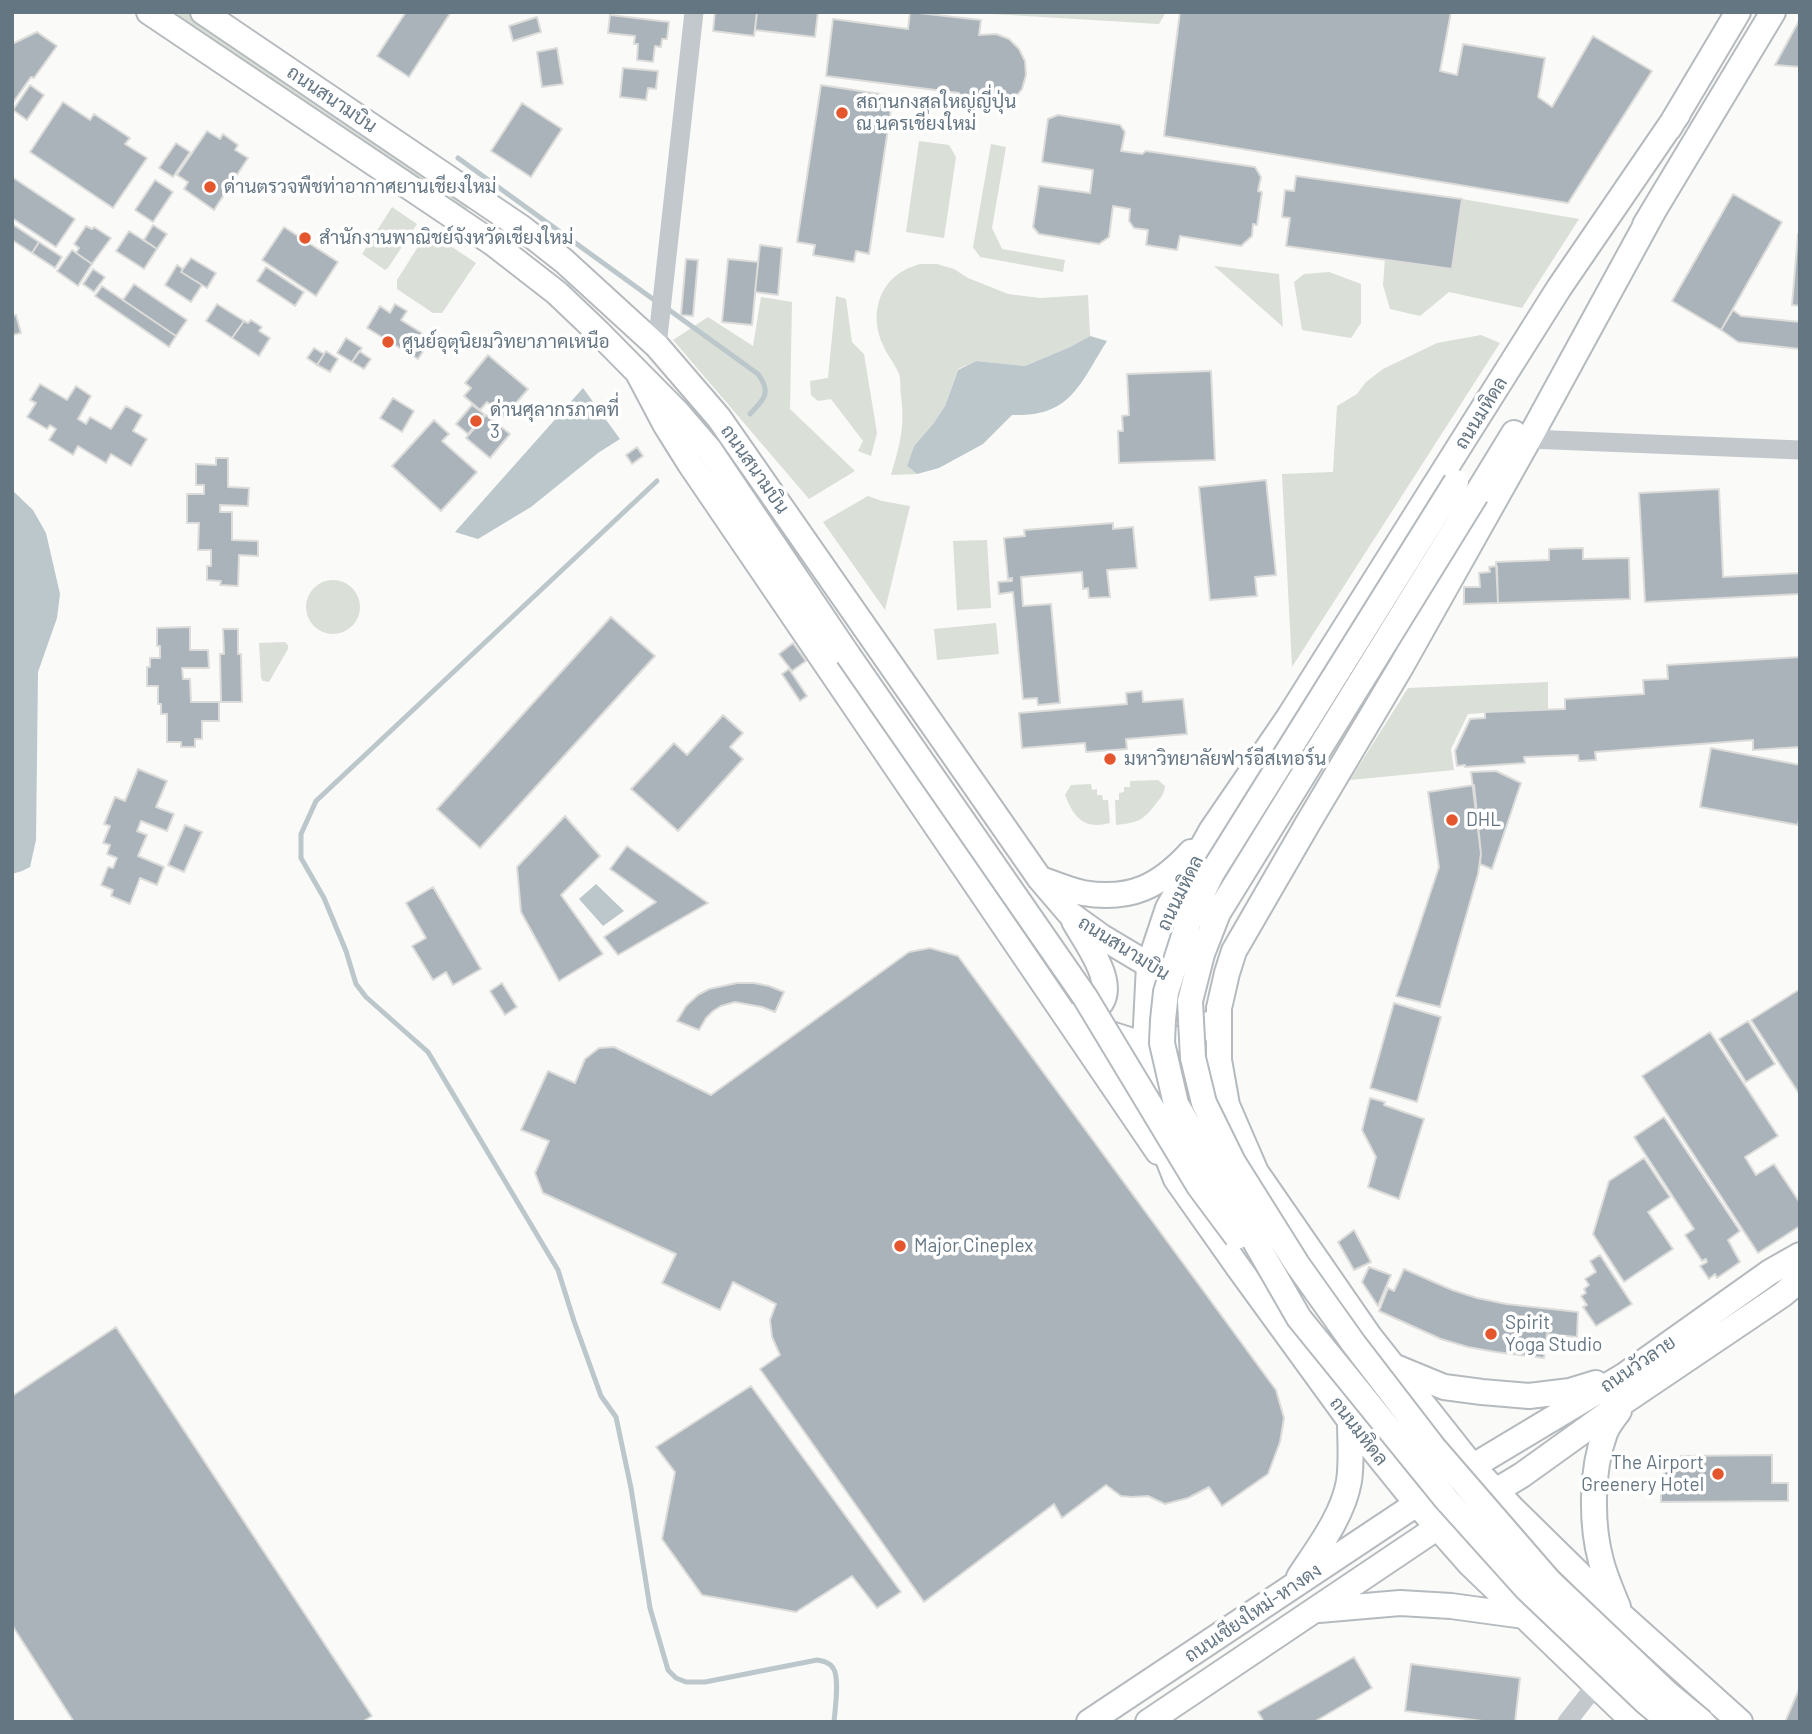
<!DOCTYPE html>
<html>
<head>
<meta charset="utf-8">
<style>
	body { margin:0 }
	#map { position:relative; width:1812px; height:1734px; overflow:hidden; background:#fafaf8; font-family:Barlow,sans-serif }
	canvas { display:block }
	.frame { position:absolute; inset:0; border:14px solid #657683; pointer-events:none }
</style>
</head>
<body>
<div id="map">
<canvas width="1812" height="1734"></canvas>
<div class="frame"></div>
</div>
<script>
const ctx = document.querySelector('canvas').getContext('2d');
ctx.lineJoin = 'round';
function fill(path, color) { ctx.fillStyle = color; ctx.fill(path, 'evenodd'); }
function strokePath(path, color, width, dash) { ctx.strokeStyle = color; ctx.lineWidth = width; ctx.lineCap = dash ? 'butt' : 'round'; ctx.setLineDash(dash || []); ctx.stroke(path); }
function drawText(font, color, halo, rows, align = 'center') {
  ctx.font = font + ' Barlow,Sarabun,sans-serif'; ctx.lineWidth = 7; ctx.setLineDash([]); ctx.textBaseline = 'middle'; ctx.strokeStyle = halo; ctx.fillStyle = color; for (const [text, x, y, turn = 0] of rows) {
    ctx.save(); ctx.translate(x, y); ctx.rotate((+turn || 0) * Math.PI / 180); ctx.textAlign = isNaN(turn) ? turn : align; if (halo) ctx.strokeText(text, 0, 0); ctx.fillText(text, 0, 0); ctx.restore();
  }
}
fill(new Path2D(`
	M181,12h5l282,189 1,4 -3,7 -133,-88 -156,-108z
	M959,12h207l-7,12z
	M919,141l30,4 7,12 -12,81 -38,-6z
	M991,144l15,3 -14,81 10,21 63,11 -2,12 -83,-15 -7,-10z
	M1462,199l117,20 -57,89 -73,-16 -29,24 -30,-7 -7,-24 2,-26 67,10z
	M392,207l25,17 -29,44 -3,2 -23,-16z
	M428,231l48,32 -34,50h-9l-36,-24v-9z
	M920,264h17l17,5 14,9 40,16 32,4 48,-3 2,41 -20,11 -45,19 -49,-5 -18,8 -13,37 -12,18 -19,22 -7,20 10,8 -26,1c9,-31 14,-47 10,-80 -1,-6 0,-15 -2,-21 -4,-10 -12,-19 -16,-29 -13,-27 -6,-61 22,-75 4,-3 10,-4 15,-6z
	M1214,266l65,8 4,53z
	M1329,272l32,12v39l-10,15 -49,-8 -8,-48 10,-8z
	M836,296l10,3 6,43 12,12 13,79 -6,23 -13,-5 5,-10 -32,-42 -13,2 -7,-6 -1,-14 18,-3z
	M761,297l31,5 -2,107 65,62 -46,28 -136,-159 35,-23 45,29z
	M1481,335l19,8 -208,324 -10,-193 51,-2 4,-66 20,-12 9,-12 17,-13 54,-26z
	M868,496l14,5 28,5 -25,104 -62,-88z
	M987,540l4,68 -34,2 -4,-69z
	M306 607a27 27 0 1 1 54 0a27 27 0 1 1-54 0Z
	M996,623l3,31 -62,6 -3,-31z
	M285,642l3,3v4l-19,33 -6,-1 -2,-3 -2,-35z
	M1548,682v27l-80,5 -17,35 3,21 -104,10 58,-92z
	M1158,780l7,6c-1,8 -3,10 -7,15 -15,20 -18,21 -42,24l-1,-25h4v-7l5,-1v-5h6v-6z
	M1091,784l1,6 5,-1v6h5l1,5h5l2,23c-27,7 -36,-6 -45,-28l6,-10z`), '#dadfd7');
fill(new Path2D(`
	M1090,336l17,5c-28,44 -36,76 -95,74l-29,29 -44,24 -22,6 -10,-8 7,-20 19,-22 12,-18 13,-36 18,-9 49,5 45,-19z
	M583,388l37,51 -22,14 -67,54 -53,32 -23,-7z
	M12,490l21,20 13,23 14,61 -3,24 -19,54 -2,168 -6,27 -8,4 -10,3z
	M596,884l28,27 -21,15 -24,-27z`), '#bbc7cb');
strokePath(new Path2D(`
	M458,158l199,144
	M665,307l93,67c14,19 6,25 -8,40
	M657,481l-341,320 -15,33v24l23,40 22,53 10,33 10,13 62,55 130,218 16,51 27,75 15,21 15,71 19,120 18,62 8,8 10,4h19l112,-22c6,1 12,2 16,8 7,9 2,41 1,54`), '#bbc7cb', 5);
const building = new Path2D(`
	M406,12h45l-42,65 -32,-21z
	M715,12h42l-3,24 -41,-5z
	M757,12h61l-3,25 -60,-7z
	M910,12l71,8 -2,15 17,-1 13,5 10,10 6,12 1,14 -4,14 -8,10 -12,7 -14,3 -14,-3 -11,-8 -4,-5 -133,-17 7,-57 75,10z
	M1180,12h271l-11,59 17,4 6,-31 82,14 -7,39 14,10 41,-71 59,35 -84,132 -404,-67z
	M610,15l59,7 -2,17h-5l-1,8 -6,-1 -2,16 -16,-2 1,-16h-4l1,-8 -27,-3z
	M537,17l4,15 -28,9 -4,-15z
	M1800,19v48l-25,-2z
	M37,32l20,14 -23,32 -3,-1 -19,27v-60z
	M557,48l6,36 -21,3 -5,-35z
	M623,68l35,3 -2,18 -8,-1 -2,12 -26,-3z
	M30,85l14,10 -17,25 -14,-10z
	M821,85l72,11 -24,158 -13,-3 -2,11 -41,-7 2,-10 -18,-3z
	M63,102l27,18 4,-6 36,24 -5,6 22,14 -34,50 -83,-56z
	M522,103l40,26 -31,48 -40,-26z
	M1058,115l62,10 5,7 -4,19 21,3 4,-3 109,16 6,10 -3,14 4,1 -5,33 -4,-1 -1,12 -11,10 -61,-10 -3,14 -31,-5 2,-15 -14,-2 -5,-7 1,-12 -17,-3 -4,31 -10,7 -60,-10 -6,-7 6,-41 51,7 3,-23 -51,-8 6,-43z
	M207,131l13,8 3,-5 15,11 -3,5 13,8 -34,52 -30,-21 4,-7 -11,-7z
	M176,143l14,9 -17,25 -14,-9z
	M1296,176l166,23 -10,70 -166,-23 4,-28 -8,-1 3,-27 9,1z
	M12,177l63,42 -19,28 -44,-29z
	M155,180l18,12 -20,30 -18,-12z
	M1733,194l49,28 -61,108 -49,-29z
	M12,224l27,18 -7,11 -20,-13z
	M153,225l14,9 -10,15 -13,-9z
	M86,226l6,3 2,-2 17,11 -19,26 -16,-11 3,-5 -5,-4z
	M284,227l54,35 -22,34 -54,-36z
	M129,231l28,18 -13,20 -28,-18z
	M1798,234h2v72l-8,-1z
	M39,242l23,15 -7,11 -23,-15z
	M760,245l22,3 -4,47 -23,-3z
	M72,250l20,14 -14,22 -21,-15z
	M191,258l25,15 -9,15 -26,-16z
	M686,259l12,1 -5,56 -12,-1z
	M728,259l30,3 -6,63 -30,-3z
	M177,265l6,4 -2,3 21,13 -11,17 -26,-17z
	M266,267l38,25 -9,14 -38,-25z
	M93,269l12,8 -11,15 -11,-8z
	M134,284l53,36 -11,16 -53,-36z
	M102,286l74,50 -7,11 -74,-51z
	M217,304l27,17 -12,17 -26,-17z
	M395,304l12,7 -6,9 30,19 -13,20 -51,-31 13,-22 10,7z
	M1733,310l8,6 59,6v27l-62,-7 -17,-12z
	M16,315l5,18 -9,2v-19z
	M251,320l11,7 -3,4 11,7 -11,18 -27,-18 12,-17 4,2z
	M346,338l16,10 -10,14 -15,-9z
	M314,348l10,6 -7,11 -10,-7z
	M326,351l12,8 -8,13 -13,-7z
	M359,351l12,8 -7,10 -12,-7z
	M488,355l40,34 -24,28 -17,-15 -7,8 -16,-14 7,-8 -6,-5z
	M1211,371l4,89 -96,3 -1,-32h5l-1,-15 7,-1 -2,-41z
	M40,384l27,16 9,-14 15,10 -13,23 8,5 4,-7 21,12 15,-23 16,9 -9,16 14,8 -16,27 -20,-12 -5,9 -28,-17 -5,9 -24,-15 7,-11 -6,-4 -3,4 -20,-12 9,-14 -6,-3z
	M393,398l21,13 -12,21 -22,-14z
	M472,405l12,9 -16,20 -12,-10z
	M486,415l24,19 -20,24 -24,-20z
	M434,420l15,14 -7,7 35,31 -36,39 -49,-45z
	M637,447l6,9 -11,8 -6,-9z
	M216,458h12v29l21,1 -1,18 -28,-1v7h12v28l26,1v15l-19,-1 -1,31 -18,-1 1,-4 -14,-1v-14h4v-16h-13l1,-27h-12v-29h17v-9h-8v-21l20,1z
	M1266,480l10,95 -21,2 2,19 -47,4 -11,-113z
	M1719,489l4,88 77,-4v21l-155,8 -6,-109z
	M1113,523v6l20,-2 4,41 -30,2 3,27 -21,1 -1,-10 -5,1 -1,-17 -61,5 2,29 28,-2 9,99 -22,2 -1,-7 -14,1 -10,-107 -14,2 -1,-12 14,-1v-3l-4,1 -4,-41 21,-2 -1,-6z
	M1583,548v11l46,-1 1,41 -132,4 -2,-41 53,-2v-11z
	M1497,566l1,37 -34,1v-17h16l-1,-14 11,-1 -1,-5z
	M611,617l44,39 -175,192 -43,-39z
	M190,627v23h18l1,18h-27l1,11h7l1,23h28v19h-17v18h-7v8h-14v-5h-14v-28h-6v-10h-3v-18h-11v-19h3v-9h10v-12h-3v-18z
	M223,629h15v25h3l1,48h-21l-1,-48h4z
	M793,643l13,18 -14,10 -13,-17z
	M1800,657v90l-47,3v-10l-158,12 1,8 -17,1 -1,-6 -54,2 1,6 -60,4v-2l-8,1 -2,-15 15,-32 15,-1v-6l80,-3v-10l79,-5 -1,-14 25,-1 -1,-14z
	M789,669l18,27 -7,5 -18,-27z
	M1142,691l1,11 40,-3 4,35 -61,5 1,10 -41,3 -1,-9 -63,5 -3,-35 108,-9 -1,-11z
	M723,715l20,18 -13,14 13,12 -65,72 -47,-42 43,-46 13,12z
	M1711,748l89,17v50l-2,10 -98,-18z
	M138,769l29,12 -11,26 18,7 -7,17 -26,-10 -4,10 10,4 -9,21 26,11 -7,18 -17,-7 -10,26 -19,-8 2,-6 -12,-5 7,-18 5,1 4,-10 -10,-4 3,-9 -7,-2 7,-17 -6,-2 11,-27 10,4z
	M1496,771l25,12 -29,86 -12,-5 1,-10 -10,-82z
	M1474,785l7,69 -3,20 -38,133 -44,-11 43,-129 -11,-75z
	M565,816l35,40 -39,39 42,59 -44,27 -38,-69 -4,-45z
	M185,825l17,7 -18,40 -16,-7z
	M627,846l81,57 -90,52 -14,-18 52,-35 -46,-33z
	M433,887l48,82 -28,16 -7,-13 -13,8 -21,-34 14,-8 -20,-35z
	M930,948l28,8 318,434 8,28 -4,24 -12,32 -46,32 -13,-19 -21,11 -23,6 -17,-8 -16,1 -11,-1 -15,-11 -44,33 -8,-14 -130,98 -164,-233 20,-14 -8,-18 -2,-17 6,-16 -43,-22 -13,28 -58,-27 14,-29 -133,-61 -8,-20 14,-32 -28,-11 27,-59 27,12 10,-24 14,-11 15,-1 97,48 198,-143z
	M502,983l15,24 -12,8 -15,-24z
	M737,983h17l15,3 15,6 -9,20 -13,-5 -27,-5 -14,4 -8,5 -7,7 -7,12 -22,-9 9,-15 12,-11 11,-6z
	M1800,989v106l-49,-75z
	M1394,1003l47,14 -24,85 -47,-14z
	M1748,1021l27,43 -29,18 -27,-43z
	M1710,1032l68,104 -33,21 11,18 18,-11 26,39v23l-42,27 -116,-177z
	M1370,1098l15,4 -1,3 40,14 -25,80 -31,-12 8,-30 -14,-27z
	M1664,1117l76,114 -12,9 12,22 -23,16 -2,-4 -6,5 -9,-13 7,-4 -1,-3 -4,2 -17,-26 9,-6 -60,-92z
	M1644,1158l26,39 -22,15 25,37 -49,33 -31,-48 16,-53z
	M1354,1230l17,32 -17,8 -16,-28z
	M1600,1255l32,49 -36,22 -13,-19 4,-2 -6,-9 5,-3 -2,-4 5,-4 -4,-6 11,-7 -6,-11z
	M1369,1267l22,8 -13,31 -16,-24z
	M1404,1269l48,21 25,8 29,6 72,8 -1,25 -30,-3 -3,24 -48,-6 -28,-5 -27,-8 -62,-28 9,-23 6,3z
	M116,1327l256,389 -10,6h-288l-62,-97v-229z
	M751,1386l150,206 -24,16 -25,-32 -56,36 -94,-17 -40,-56 13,-67 -19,-25z
	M1772,1455v28h16v18l-127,1v-19h3v-18h17v-9z
	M1354,1657l18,31 -58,34h-50l-6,-10z
	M1411,1664l109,14 -5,44h-25l-85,-11z
	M1800,1687v35h-15z`);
fill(building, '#aab3b9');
strokePath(building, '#dcdcda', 2);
const major = new Path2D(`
	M149,12l345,232 63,49 42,40 79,80 31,36 139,206
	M203,12l319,216 42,33 93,85 62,72 321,461 30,35 32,23 62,37
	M1669,128l69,-116
	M1654,210l-125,229 -127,226 -94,158 -74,128 -7,22 -8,35v52l8,45 29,67 114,165 102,129 40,42 110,108 118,106
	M1645,225l128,-213
	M638,373l27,51 25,40 468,688
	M1476,495l38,-62
	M1041,879c14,5 28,11 42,14 48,8 77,-7 108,-41
	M1074,921c12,22 48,67 21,88 -7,4 -13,6 -21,7
	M1095,1029l50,16 48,-9 15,-12
	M1393,1366l51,21 38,5 47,4 41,-5 26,-8
	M1460,1474l165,-99 145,-103 30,-17
	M1484,1498l38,-23 103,-74 157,-106 18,-15
	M1299,1577c19,-29 44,-61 50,-96 3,-19 1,-41 1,-60
	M1618,1607c-6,-15 -13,-30 -17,-46 -10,-37 -10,-91 4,-128 3,-8 9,-15 14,-22
	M1319,1610l81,-7 51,3 73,10
	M1089,1722l341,-227
	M1148,1722l302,-203
	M1634,1722l-164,-158 -53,-60 -67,-83 -112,-154 -62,-88 -17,-43 -8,-39 -6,-52 4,-80 19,-57 43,-77 78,-114 270,-429 119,-174`);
strokePath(major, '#b5babe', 28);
strokePath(new Path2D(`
	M657,346l37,-334
	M1529,439l271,11
	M1567,1722l29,-37`), '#c3c8cc', 19);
strokePath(major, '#fff', 24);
const majorBridge = new Path2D(`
	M1456,482l-244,391 -24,50 -22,69 -3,28 -1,23 14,61 123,214 147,181 80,89 121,115 23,19
	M1476,495l-258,418 -16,41 -12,47 3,57 11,45 29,59 64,102 57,80 80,104 116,134 117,111 35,29
	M848,655l237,342 114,189 38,51`);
strokePath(majorBridge, '#b5babe', 28, []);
strokePath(majorBridge, '#fff', 24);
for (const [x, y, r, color] of [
	[842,113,7,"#e4572e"],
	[210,187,7,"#e4572e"],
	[305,238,7,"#e4572e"],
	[388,342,7,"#e4572e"],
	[476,421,7,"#e4572e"],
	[1110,759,7,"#e4572e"],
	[1452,820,7,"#e4572e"],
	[900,1246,7,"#e4572e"],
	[1491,1334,7,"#e4572e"],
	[1718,1474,7,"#e4572e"]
]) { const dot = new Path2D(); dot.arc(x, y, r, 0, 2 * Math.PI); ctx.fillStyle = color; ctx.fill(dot); strokePath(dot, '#fff', 2.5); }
drawText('19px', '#657683', '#fff', [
	["ถนนสนามบิน",332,99,34],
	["ถนนมหิดล",1481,413,-58],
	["ถนนสนามบิน",755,469,55],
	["ถนนมหิดล",1180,893,-64],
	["ถนนสนามบิน",1124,948,32],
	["ถนนวัวลาย",1638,1364,-34],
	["ถนนมหิดล",1359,1431,52],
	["ถนนเชียงใหม่-หางดง",1253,1613,-34]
]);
drawText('19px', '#657683', '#fff', [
	["สถานกงสุลใหญ่ญี่ปุ่น",856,102],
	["ณ นครเชียงใหม่",856,124],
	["ด่านตรวจพืชท่าอากาศยานเชียงใหม่",224,187],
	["สำนักงานพาณิชย์จังหวัดเชียงใหม่",319,238],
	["ศูนย์อุตุนิยมวิทยาภาคเหนือ",402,342],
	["ด่านศุลากรภาคที่",490,410],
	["3",490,432],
	["มหาวิทยาลัยฟาร์อีสเทอร์น",1124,759],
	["DHL",1466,820],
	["Major Cineplex",914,1246],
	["Spirit",1505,1323],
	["Yoga Studio",1505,1345],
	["The Airport",1704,1463,"right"],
	["Greenery Hotel",1704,1485,"right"]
], 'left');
</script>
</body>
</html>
